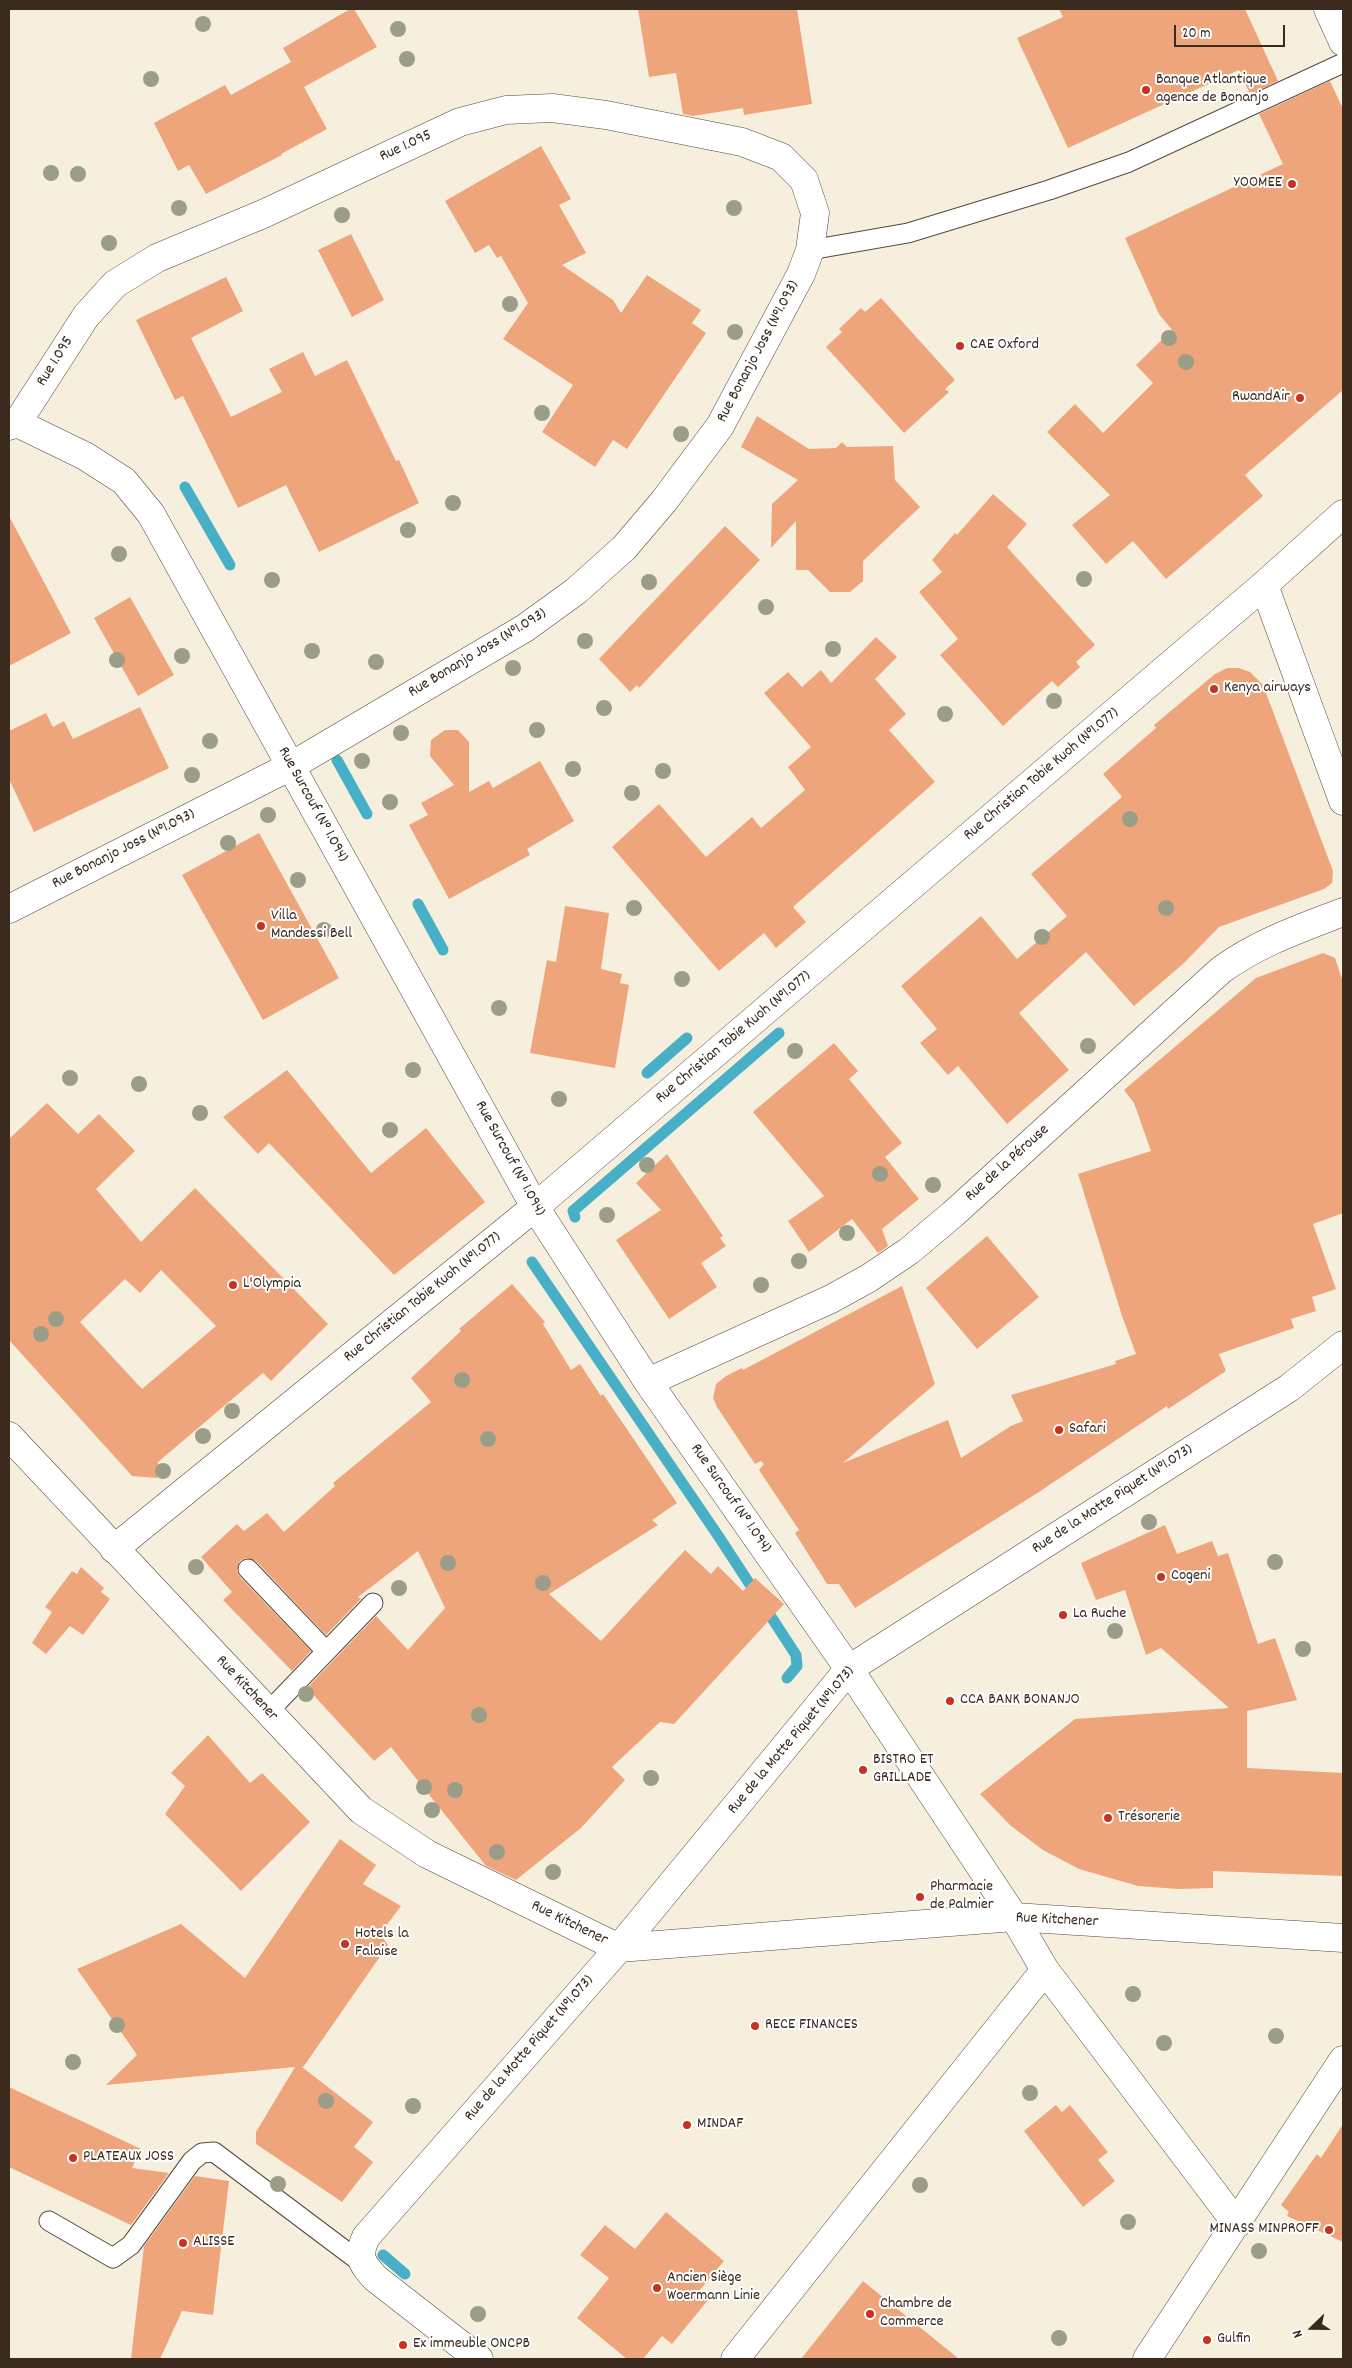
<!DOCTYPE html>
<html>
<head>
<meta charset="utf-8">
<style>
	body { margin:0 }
	#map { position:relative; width:1352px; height:2368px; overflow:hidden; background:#f7efde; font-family:Dekko,sans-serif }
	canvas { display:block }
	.frame { position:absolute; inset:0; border:10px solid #3b2a1e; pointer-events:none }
	.north { position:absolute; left:1287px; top:2303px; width:50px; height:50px; -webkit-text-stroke:4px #fff; paint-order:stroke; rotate:248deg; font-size:14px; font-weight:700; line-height:20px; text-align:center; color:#3b2a1e }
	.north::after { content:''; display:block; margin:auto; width:18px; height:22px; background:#3b2a1e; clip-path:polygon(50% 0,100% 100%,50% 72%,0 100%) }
	.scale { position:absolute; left:1174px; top:25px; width:111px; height:22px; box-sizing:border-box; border:2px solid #3b2a1e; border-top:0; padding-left:6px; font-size:15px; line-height:18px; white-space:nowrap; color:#3b2a1e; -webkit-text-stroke:4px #fff; paint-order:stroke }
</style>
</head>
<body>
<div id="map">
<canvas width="1352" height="2368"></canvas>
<div class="frame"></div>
<div class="north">N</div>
<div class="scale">20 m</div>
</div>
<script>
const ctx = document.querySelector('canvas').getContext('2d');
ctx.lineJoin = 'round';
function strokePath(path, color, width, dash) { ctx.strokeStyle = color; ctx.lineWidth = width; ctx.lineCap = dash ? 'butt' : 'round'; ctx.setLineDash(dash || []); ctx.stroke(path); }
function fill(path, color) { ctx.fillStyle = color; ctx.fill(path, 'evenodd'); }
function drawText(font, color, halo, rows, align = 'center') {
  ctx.font = font + ' Dekko,sans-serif'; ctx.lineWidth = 4; ctx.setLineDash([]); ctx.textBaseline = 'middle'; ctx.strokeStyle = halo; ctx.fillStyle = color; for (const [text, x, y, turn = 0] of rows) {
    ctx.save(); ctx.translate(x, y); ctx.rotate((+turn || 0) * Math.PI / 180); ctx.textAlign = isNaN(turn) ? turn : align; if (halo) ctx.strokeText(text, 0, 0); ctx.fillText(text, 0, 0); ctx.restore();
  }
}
strokePath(new Path2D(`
	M185,487l45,78
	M337,760l30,54
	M418,904l25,46
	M647,1073l40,-35
	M575,1217l-2,-6 206,-178
	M532,1262l187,275 77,118 1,11 -10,12
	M383,2255l22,19`), '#47b0c6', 11);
fill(new Path2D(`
	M350,9h4l23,38 -73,40 23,42 -46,25 1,1 -76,39 -17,-29 -11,6 -24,-48 71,-38 6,10 60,-33 -8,-14z
	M638,9h159l15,95 -68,11 -1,-7 -50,8 -10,-2 -7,-41 -27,4z
	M1059,9h186l33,72 -28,13 -11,-24 -171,78 -51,-110 46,-21z
	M1330,81l13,28v281l-98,85 18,21 -97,83 -33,-38 -27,23 -34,-39 38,-30 -63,-63 28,-28 28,29 50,-50 -17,-18 36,-35 -13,-16 -34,-76 158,-74 -24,-50z
	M541,146l30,53 -12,6 27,48 -24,12 51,35 8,13 26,-38 54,35 -9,13 14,10 -79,116 -14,-9 -18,27 -53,-35 31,-47 -70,-46 25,-36 -27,-47 -4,2 -8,-13 -14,8 -30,-52z
	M351,234l33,66 -32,17 -34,-67z
	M226,277l17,34 -52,27 40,79 51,-25 -13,-23 34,-17 12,24 32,-16 49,101 3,-1 20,43 -100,49 -33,-67 -48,23 -55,-112 -8,4 -39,-80z
	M881,298l74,82 -10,9 4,3 -45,41 -78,-86 16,-15 -3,-3 22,-21 4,4z
	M757,416l52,33 27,-1 6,-6 5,5 46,-1 2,34 25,27 -57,54v20l-13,11h-20l-22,-22h-12v-49l-25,27 1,-44 26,-24 -57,-33z
	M993,494l34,30 -20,23 88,98 -19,17 4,5 -22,20 -6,-6 -49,45 -63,-71 18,-16 -39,-47 23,-20 -10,-12 23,-27 2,2z
	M9,516l62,117 -62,33z
	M725,526l35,34 -121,128 -2,-3 -7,7 -31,-33z
	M130,597l44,78 -36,21 -44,-78z
	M876,637l21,20 -22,22 31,35 -17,16 46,52 -142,125 13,15 -30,26 -12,-15 -45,38 -107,-124 47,-43 47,53 46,-40 9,11 44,-38 -17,-23 23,-20 -47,-54 24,-21 14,15 19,-17 10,13z
	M1227,668h12l11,4 13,13 70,186 -1,12 -8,6 -105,38 -35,36 -50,43 -48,-54 -67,61 50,57 -62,54 -49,-58 -10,9 -28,-32 17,-14 -36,-43 80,-70 36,43 50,-43 -36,-42 91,-77 -19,-23 53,-46 -2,-3 61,-51z
	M140,707l29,61 -135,64 -25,-53v-48l37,-18 7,14 11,-6 9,18z
	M445,730h13l11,12v50l20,-11 4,7 47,-27 34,60 -47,28 3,6 -81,44 -40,-74 19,-10 -7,-12 33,-18 -24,-29 1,-16z
	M259,833l80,145 -76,42 -81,-145z
	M565,906l44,7 -8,56 21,5 -2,9 9,2 -14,83 -85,-15 17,-93 9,2z
	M1323,953l12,5 8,24v231l-30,11 23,65 -24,8 4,14 -25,8 3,9 -75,26 7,17 -58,38 -1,-3 -125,84 -187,118 -16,-24h-12l-32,-51 4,-3 -40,-60 5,-6 -3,-3 -6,3 -38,-57 -4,-9 3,-14 10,-8 16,-8 1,2 159,-84 33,98 -92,79 105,-43 13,38 50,-32 12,-5 -12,-26 105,-31 -1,-3 21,-7 -14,-38 -44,-142 73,-23 -17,-48 -10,-13 132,-112z
	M834,1043l24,28 -9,8 53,64 -17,14 34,42 -37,30 6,17 -10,7 -26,-34 -43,33 -21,-31 36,-25 -71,-84z
	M287,1070l84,103 55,-45 59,74 -91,73 -125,-132 -11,11 -35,-37z
	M47,1103l31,31 21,-20 36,37 -39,38 45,53 54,-54 133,136 -57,57 -8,-8 -105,89 -1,16 -25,-2 -123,-136v-201zM161,1270l55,56 -74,63 -62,-67 45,-43 15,14z
	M667,1154l56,82 -3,2 6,8 -25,17 16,24 -48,32 -53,-79 45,-30 -25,-27z
	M987,1236l52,61 -62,52 -51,-61z
	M512,1284l33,38 -2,2 28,46 9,-6 21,32 2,-2 74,109 -25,17 6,5 -109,69 52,47 84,-91 26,24 7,-8 25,25 12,-13 29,26 -110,120 -14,-2 -48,45 13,13 -44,48 -65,52 -30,-14 -95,-119 -17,14 -67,-73 69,-72 32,34 37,-42 -27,-57 -60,46 3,2 -35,36 -70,-74 -10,-3 -6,3 -3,10 3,6 71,74 -19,20 -69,-71 9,-8 -31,-35 36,-33 7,7 23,-18 17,19 51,-46 -2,-3 98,-81 -20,-24 50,-47 -2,-2z
	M1165,1525l12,29 35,-13 6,15 10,-3 30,91 17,-6 22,62 -50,11v57l96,5v103l-130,-5v17l-35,1 -40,-3 -59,-17 -36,-19 -32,-24 -31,-32 95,-75 154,-11 -68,-60 -15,7 -21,-65 -29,10 -15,-37z
	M81,1567l23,21 -3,4 9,7 -27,36 -13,-9 -24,28 -14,-11 20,-31 -7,-5 27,-36 5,3z
	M208,1735l42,48 12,-10 48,49 -69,69 -76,-77 20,-28 -14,-13z
	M340,1839l36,26 -13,19 38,22 -21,28 8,11 -84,121 -2,1 71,55 -19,25 19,15 -31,40 -86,-58v-12l39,-65 -189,18 31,-30 -60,-86 104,-45 64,54z
	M9,2087l132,62 -9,19 37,5 -38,52 -122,-58z
	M1056,2105l6,7 8,-7 38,47 -10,8 17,21 -32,26 -59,-76z
	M1343,2124v118l-56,-26 2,-4 -8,-7 36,-51 4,4z
	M195,2176l34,5 -16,134 -31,-4 -22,48h-29l13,-113z
	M666,2212l58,49 -25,30 10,8 -37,45 -10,-8 -19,23h-16l-50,-41 32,-40 -29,-23 25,-30 30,24z
	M863,2281l96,78h-158z`), '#eea57c');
const service = new Path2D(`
	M810,250l98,-17 141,-43 80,-28 214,-99
	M248,1569l78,82
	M268,1712l105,-109
	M49,2221l64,37 18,-13 61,-84 10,-8 12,-1 149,112`);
const minor = new Path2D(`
	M9,426l8,-3 68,33 39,25 27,33 384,693 113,175 201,287 165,248 31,53 192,254
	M1264,585l79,216
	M9,909l282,-143 234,-138 51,-37 48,-43 40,-47 56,-75 81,-152 9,-24 5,-37 -11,-33 -23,-23 -39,-15 -136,-27 -54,-7 -46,2 -46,12 -197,92 -106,44 -42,26 -29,32 -69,107
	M648,1382l183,-83 38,-21 40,-27 44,-37 268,-244c39,-28 78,-41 122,-58
	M9,1436l352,374 66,44 192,94 395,-31 329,21
	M114,1549l421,-342 729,-622 79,-71
	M479,2359l-104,-81c-14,-16 -18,-21 -9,-41l253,-289 230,-279 440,-281 54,-43
	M735,2359l310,-389
	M1147,2359l196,-299`);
const secondary = new Path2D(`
	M1328,9l15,33`);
strokePath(service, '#57483b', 21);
strokePath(minor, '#57483b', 29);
strokePath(secondary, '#57483b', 29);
strokePath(service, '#fff', 19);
strokePath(minor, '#fff', 28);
strokePath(secondary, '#fff', 28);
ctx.fillStyle = '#9a9e88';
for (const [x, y] of [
	[203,24],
	[398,29],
	[407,59],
	[151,79],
	[51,173],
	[78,174],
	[179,208],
	[734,208],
	[342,215],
	[109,243],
	[510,304],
	[735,332],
	[1169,338],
	[1186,362],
	[542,413],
	[681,434],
	[453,503],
	[408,530],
	[119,554],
	[1084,579],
	[272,580],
	[649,582],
	[766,607],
	[585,641],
	[833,649],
	[312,651],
	[182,656],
	[117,660],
	[376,662],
	[513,668],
	[1054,701],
	[604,708],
	[945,714],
	[537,730],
	[401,733],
	[210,741],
	[362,761],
	[573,769],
	[663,771],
	[192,775],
	[632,793],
	[390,802],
	[268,815],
	[1130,819],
	[228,843],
	[298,880],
	[634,908],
	[1166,908],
	[324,930],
	[1042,937],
	[682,979],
	[499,1008],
	[1088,1046],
	[795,1051],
	[413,1070],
	[70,1078],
	[139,1084],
	[559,1099],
	[200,1113],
	[390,1130],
	[647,1165],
	[880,1174],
	[933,1185],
	[607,1215],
	[847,1233],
	[799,1261],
	[761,1285],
	[56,1319],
	[41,1334],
	[462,1380],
	[232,1411],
	[203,1436],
	[488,1439],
	[163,1471],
	[1149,1522],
	[1275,1562],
	[448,1563],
	[196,1567],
	[543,1583],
	[399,1588],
	[1115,1631],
	[1303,1649],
	[306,1694],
	[479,1715],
	[651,1778],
	[424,1787],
	[455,1790],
	[432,1810],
	[497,1852],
	[553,1872],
	[1133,1994],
	[117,2025],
	[1276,2036],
	[1164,2043],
	[73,2062],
	[1030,2093],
	[326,2101],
	[413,2106],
	[278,2184],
	[920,2185],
	[1128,2222],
	[1259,2251],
	[478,2314],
	[1059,2338]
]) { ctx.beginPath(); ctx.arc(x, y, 8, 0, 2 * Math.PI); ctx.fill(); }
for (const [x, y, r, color] of [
	[1146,90,5,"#c8321e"],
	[1292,184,5,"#c8321e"],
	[960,346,5,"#c8321e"],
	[1300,398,5,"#c8321e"],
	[1214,689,5,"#c8321e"],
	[261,926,5,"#c8321e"],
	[233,1285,5,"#c8321e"],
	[1059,1430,5,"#c8321e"],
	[1161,1577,5,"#c8321e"],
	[1063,1615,5,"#c8321e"],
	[950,1701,5,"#c8321e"],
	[863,1770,5,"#c8321e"],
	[1108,1818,5,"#c8321e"],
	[920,1897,5,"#c8321e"],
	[345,1944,5,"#c8321e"],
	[755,2026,5,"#c8321e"],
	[687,2125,5,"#c8321e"],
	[73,2158,5,"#c8321e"],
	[1329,2230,5,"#c8321e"],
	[183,2243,5,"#c8321e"],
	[657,2288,5,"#c8321e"],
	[870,2314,5,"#c8321e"],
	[1207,2340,5,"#c8321e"],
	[403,2345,5,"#c8321e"]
]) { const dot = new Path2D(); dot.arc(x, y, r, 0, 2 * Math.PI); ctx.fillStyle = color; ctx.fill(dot); strokePath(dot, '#fff', 2); }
drawText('16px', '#3b2a1e', '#fff', [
	["Banque Atlantique",1156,81],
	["agence de Bonanjo",1156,99],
	["YOOMEE",1282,184,"right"],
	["CAE Oxford",970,346],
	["RwandAir",1290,398,"right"],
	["Kenya airways",1224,689],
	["Villa",271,917],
	["Mandessi Bell",271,935],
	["L'Olympia",243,1285],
	["Safari",1069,1430],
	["Cogeni",1171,1577],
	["La Ruche",1073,1615],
	["CCA BANK BONANJO",960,1701],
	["BISTRO ET",873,1761],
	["GRILLADE",873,1779],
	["Trésorerie",1118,1818],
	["Pharmacie",930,1888],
	["de Palmier",930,1906],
	["Hotels la",355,1935],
	["Falaise",355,1953],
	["RECE FINANCES",765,2026],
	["MINDAF",697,2125],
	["PLATEAUX JOSS",83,2158],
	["MINASS MINPROFF",1319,2230,"right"],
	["ALISSE",193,2243],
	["Ancien Siège",667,2279],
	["Woermann Linie",667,2297],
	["Chambre de",880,2305],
	["Commerce",880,2323],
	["Gulfin",1217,2340],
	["Ex immeuble ONCPB",413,2345]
], 'left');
drawText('16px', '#3b2a1e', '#fff', [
	["Rue 1.095",406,147,-25],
	["Rue Bonanjo Joss (N°1.093)",759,352,-62],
	["Rue 1.095",56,362,-58],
	["Rue Bonanjo Joss (N°1.093)",478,654,-31],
	["Rue Christian Tobie Kuoh (N°1.077)",1042,775,-40],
	["Rue Surcouf (N° 1.094)",312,805,61],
	["Rue Bonanjo Joss (N°1.093)",124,850,-27],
	["Rue Christian Tobie Kuoh (N°1.077)",734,1038,-40],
	["Rue Surcouf (N° 1.094)",509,1159,61],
	["Rue de la Pérouse",1008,1164,-42],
	["Rue Christian Tobie Kuoh (N°1.077)",423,1298,-39],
	["Rue Surcouf (N° 1.094)",730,1499,55],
	["Rue de la Motte Piquet (N°1.073)",1113,1500,-33],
	["Rue Kitchener",246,1689,47],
	["Rue de la Motte Piquet (N°1.073)",792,1741,-50],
	["Rue Kitchener",1057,1921,3],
	["Rue Kitchener",569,1924,26],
	["Rue de la Motte Piquet (N°1.073)",530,2049,-49]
]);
</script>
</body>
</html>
